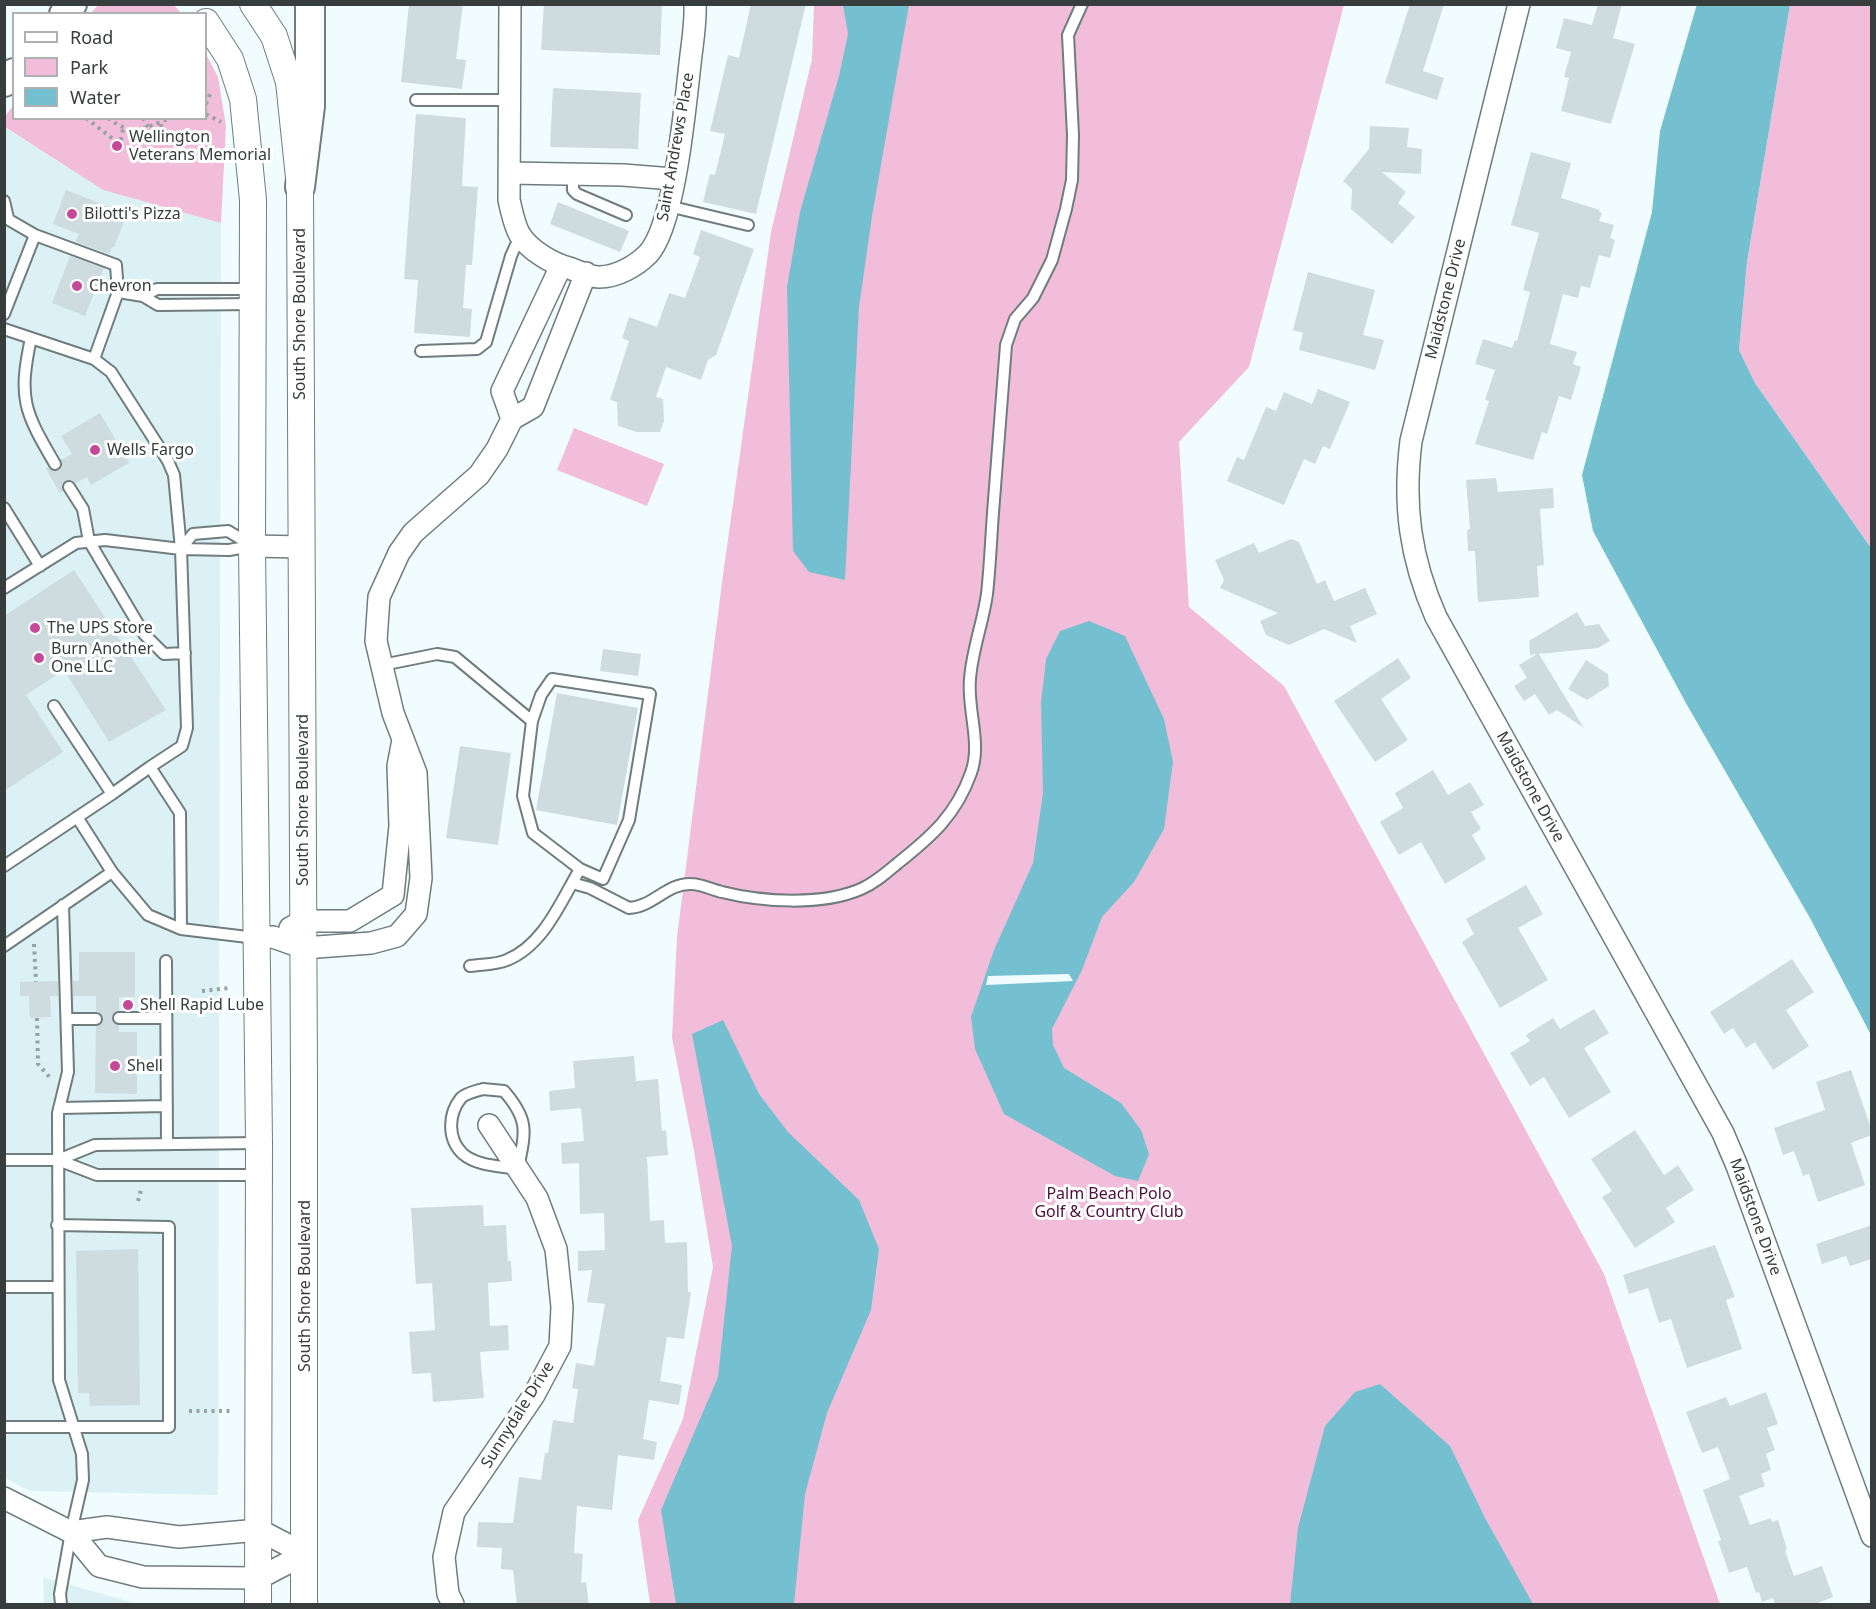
<!DOCTYPE html>
<style>
body{margin:0}
#map{position:relative;width:1876px;height:1609px;overflow:hidden;background:#f1fcfe;font-family:"Noto Sans",sans-serif}
canvas{display:block}
.frame{position:absolute;inset:0;border:6px solid #373c3d;pointer-events:none}
.legend{position:absolute;left:12px;top:12px;width:195px;height:108px;box-sizing:border-box;background:#fff;border:2px solid #afb1b1;margin:0;padding:8px 10px;list-style:none;font-size:18px;color:#373c3d}
.legend li{display:flex;align-items:center;gap:12px;height:30px}
.legend b{width:30px;border:2px solid #afb1b1}
</style>
<div id="map">
<canvas width="1876" height="1609"></canvas>
<div class="frame"></div>
<ul class="legend">
<li><b style="height:8px;background:#fff"></b>Road</li>
<li><b style="height:16px;background:#f2bdda"></b>Park</li>
<li><b style="height:16px;background:#74c0d0"></b>Water</li>
</ul>
</div>
<script>
const c = document.querySelector('canvas').getContext('2d');
c.lineJoin = 'round';
function fill(path, color) { c.fillStyle = color; c.fill(path, 'evenodd'); }
function trace(path, color, width, dash) { c.strokeStyle = color; c.lineWidth = width; c.lineCap = dash ? 'butt' : 'round'; c.setLineDash(dash || []); c.stroke(path); }
function write(font, color, halo, rows, align = 'center') {
  c.font = font + ' "Noto Sans",sans-serif'; c.lineWidth = 6; c.setLineDash([]); c.textBaseline = 'middle'; c.strokeStyle = halo; c.fillStyle = color; for (const [text, x, y, turn = 0] of rows) {
    c.save(); c.translate(x, y); c.rotate((+turn || 0) * Math.PI / 180); c.textAlign = isNaN(turn) ? turn : align; if (halo) c.strokeText(text, 0, 0); c.fillText(text, 0, 0); c.restore();
  }
}
const built = new Path2D(`
 M 4,127 L 103,190 L 221,223 L 218,1495 L 30,1491 L 5,1478 Z
 M 43,1577 L 137,1604 L 44,1604 Z`);
const green = new Path2D(`
 M 98,5 L 174,5 L 181,13 L 91,13 Z
 M 814,5 L 1344,5 L 1249,367 L 1179,442 L 1189,607 L 1284,686 L 1604,1274 L 1720,1604 L 650,1604 L 638,1520 L 683,1419 L 713,1267 L 694,1151 L 672,1038 L 677,937 L 723,575 L 771,232 L 812,59 Z
 M 1790,5 L 1871,5 L 1871,548 L 1755,383 L 1739,350 L 1747,262 Z
 M 206,54 L 218,77 L 226,126 L 221,223 L 103,190 L 5,127 L 5,116 L 13,106 L 14,118 L 206,118 Z
 M 574,428 L 664,464 L 647,506 L 557,470 Z`);
const water = new Path2D(`
 M 1697,4 L 1790,5 L 1747,262 L 1739,350 L 1755,383 L 1871,548 L 1871,1035 L 1810,918 L 1687,705 L 1593,531 L 1582,475 L 1652,212 L 1660,131 Z
 M 843,5 L 909,5 L 872,216 L 859,307 L 845,580 L 809,572 L 793,551 L 787,287 L 800,212 L 839,76 L 848,34 Z
 M 1089,621 L 1125,636 L 1164,719 L 1173,762 L 1164,829 L 1134,882 L 1102,917 L 1082,970 L 1052,1029 L 1053,1045 L 1064,1068 L 1121,1103 L 1141,1130 L 1149,1154 L 1138,1181 L 1115,1176 L 1004,1114 L 975,1049 L 971,1017 L 994,950 L 1033,863 L 1043,793 L 1041,703 L 1046,659 L 1060,631 Z
 M 723,1020 L 759,1094 L 788,1132 L 859,1200 L 879,1249 L 871,1310 L 827,1413 L 805,1494 L 794,1604 L 676,1604 L 661,1510 L 718,1377 L 732,1246 L 692,1034 Z
 M 1380,1384 L 1450,1446 L 1485,1518 L 1533,1604 L 1290,1604 L 1298,1528 L 1325,1426 L 1355,1392 Z`);
const pier = new Path2D(`
 M 1069,974 L 1073,981 L 986,985 L 988,976 Z`);
const building = new Path2D(`
 M 409,4 L 463,4 L 456,59 L 466,60 L 462,89 L 401,82 Z
 M 544,4 L 662,4 L 660,55 L 541,50 Z
 M 751,4 L 806,4 L 756,214 L 703,202 L 710,174 L 715,175 L 725,134 L 710,131 L 728,55 L 739,58 Z
 M 1410,4 L 1444,4 L 1423,71 L 1444,78 L 1437,100 L 1385,83 Z
 M 1598,4 L 1622,4 L 1613,38 L 1635,44 L 1611,124 L 1561,111 L 1569,78 L 1564,77 L 1571,52 L 1556,48 L 1564,18 L 1592,25 Z
 M 553,88 L 641,93 L 638,149 L 550,147 Z
 M 416,114 L 466,118 L 462,186 L 478,187 L 472,265 L 466,265 L 463,308 L 472,309 L 470,337 L 414,333 L 418,280 L 404,279 Z
 M 1370,126 L 1409,128 L 1407,147 L 1422,149 L 1421,174 L 1382,172 L 1406,192 L 1398,203 L 1415,217 L 1392,244 L 1351,209 L 1352,189 L 1343,181 L 1369,149 Z
 M 1531,152 L 1571,163 L 1561,198 L 1600,210 L 1599,212 L 1602,213 L 1599,221 L 1614,225 L 1610,238 L 1615,240 L 1610,258 L 1599,255 L 1590,288 L 1581,286 L 1578,298 L 1563,294 L 1550,344 L 1577,352 L 1573,364 L 1581,367 L 1571,400 L 1559,396 L 1547,434 L 1542,432 L 1533,460 L 1475,444 L 1489,401 L 1485,400 L 1495,370 L 1475,364 L 1483,339 L 1512,348 L 1515,340 L 1517,341 L 1530,292 L 1523,290 L 1539,233 L 1511,225 Z
 M 66,190 L 127,214 L 114,247 L 112,247 L 109,254 L 75,242 L 79,234 L 53,224 Z
 M 558,202 L 629,231 L 620,252 L 550,224 Z
 M 701,230 L 754,249 L 716,355 L 708,360 L 701,380 L 666,367 L 656,397 L 663,399 L 664,421 L 660,432 L 637,432 L 618,426 L 617,402 L 610,400 L 629,341 L 622,338 L 629,317 L 657,327 L 669,293 L 685,298 L 700,257 L 693,254 Z
 M 70,256 L 104,268 L 85,316 L 52,303 Z
 M 1308,272 L 1375,290 L 1363,335 L 1384,340 L 1375,370 L 1299,350 L 1303,333 L 1293,330 Z
 M 1318,389 L 1350,402 L 1330,449 L 1323,446 L 1315,464 L 1304,459 L 1284,505 L 1227,481 L 1237,457 L 1244,460 L 1266,407 L 1276,411 L 1284,392 L 1312,404 Z
 M 100,413 L 129,463 L 91,485 L 87,477 L 76,483 L 72,480 L 66,480 L 62,484 L 63,491 L 60,493 L 46,469 L 48,467 L 54,471 L 59,470 L 62,465 L 61,460 L 72,454 L 61,436 Z
 M 1496,478 L 1498,492 L 1553,488 L 1554,508 L 1540,509 L 1544,565 L 1537,566 L 1539,597 L 1478,602 L 1475,551 L 1468,551 L 1467,530 L 1470,529 L 1466,480 Z
 M 1291,539 L 1299,542 L 1317,584 L 1325,580 L 1334,601 L 1365,588 L 1377,614 L 1350,626 L 1357,643 L 1324,629 L 1289,645 L 1266,635 L 1260,621 L 1278,613 L 1220,588 L 1224,580 L 1215,560 L 1254,543 L 1259,553 Z
 M 74,570 L 166,710 L 109,742 L 64,670 L 26,695 L 63,752 L 4,791 L 4,616 Z
 M 1577,612 L 1585,626 L 1599,624 L 1610,641 L 1598,648 L 1539,654 L 1584,728 L 1557,710 L 1549,715 L 1535,694 L 1524,701 L 1514,686 L 1527,678 L 1519,665 L 1537,654 L 1530,655 L 1529,641 Z
 M 603,649 L 641,654 L 638,676 L 600,671 Z
 M 1398,658 L 1411,678 L 1381,699 L 1408,740 L 1375,762 L 1334,701 Z
 M 1586,660 L 1608,674 L 1609,686 L 1587,700 L 1568,689 Z
 M 557,693 L 638,708 L 617,825 L 536,810 Z
 M 460,746 L 511,753 L 498,845 L 446,838 Z
 M 1433,770 L 1448,795 L 1470,782 L 1484,805 L 1471,812 L 1481,829 L 1472,835 L 1486,859 L 1445,884 L 1421,842 L 1399,855 L 1380,822 L 1403,808 L 1395,793 Z
 M 1526,885 L 1543,914 L 1518,928 L 1548,980 L 1500,1008 L 1462,942 L 1474,934 L 1466,919 Z
 M 79,952 L 135,952 L 135,997 L 119,997 L 119,1011 L 113,1014 L 112,1019 L 115,1024 L 119,1025 L 119,1032 L 137,1032 L 137,1094 L 95,1093 L 96,1026 L 102,1023 L 103,1018 L 100,1013 L 96,1011 L 96,996 L 73,996 L 73,981 L 79,981 Z
 M 1792,959 L 1814,992 L 1786,1010 L 1809,1046 L 1773,1070 L 1755,1042 L 1746,1048 L 1733,1028 L 1724,1034 L 1710,1012 Z
 M 58,981 L 58,996 L 50,996 L 51,1017 L 30,1018 L 29,996 L 20,996 L 20,982 Z
 M 1594,1009 L 1609,1033 L 1584,1048 L 1611,1092 L 1569,1118 L 1544,1077 L 1530,1086 L 1510,1053 L 1530,1041 L 1526,1035 L 1553,1018 L 1560,1029 Z
 M 634,1056 L 636,1081 L 658,1079 L 662,1131 L 666,1130 L 668,1155 L 647,1157 L 650,1221 L 664,1220 L 665,1243 L 687,1242 L 688,1292 L 691,1292 L 684,1339 L 667,1337 L 660,1381 L 682,1385 L 679,1405 L 649,1400 L 643,1439 L 657,1442 L 654,1460 L 618,1455 L 612,1510 L 577,1506 L 574,1553 L 583,1554 L 581,1583 L 586,1582 L 589,1605 L 517,1605 L 513,1570 L 501,1569 L 502,1548 L 477,1547 L 478,1522 L 513,1523 L 519,1477 L 541,1480 L 545,1453 L 548,1453 L 553,1420 L 573,1423 L 578,1389 L 572,1388 L 576,1363 L 594,1366 L 605,1304 L 587,1302 L 592,1270 L 578,1271 L 578,1251 L 605,1250 L 604,1213 L 580,1214 L 579,1163 L 562,1164 L 561,1143 L 584,1141 L 581,1108 L 550,1111 L 549,1091 L 575,1088 L 573,1061 Z
 M 1851,1070 L 1872,1131 L 1872,1135 L 1851,1143 L 1865,1185 L 1818,1202 L 1809,1174 L 1803,1176 L 1794,1151 L 1783,1155 L 1774,1128 L 1825,1110 L 1816,1082 Z
 M 1635,1130 L 1664,1175 L 1678,1165 L 1694,1190 L 1666,1208 L 1675,1222 L 1635,1248 L 1602,1197 L 1612,1191 L 1591,1159 Z
 M 483,1205 L 484,1226 L 506,1225 L 508,1261 L 511,1261 L 512,1281 L 488,1283 L 490,1326 L 508,1325 L 509,1350 L 480,1352 L 484,1398 L 433,1402 L 431,1373 L 412,1374 L 409,1332 L 435,1330 L 432,1283 L 416,1284 L 411,1208 Z
 M 1872,1225 L 1872,1259 L 1850,1266 L 1846,1256 L 1822,1264 L 1816,1244 Z
 M 1715,1245 L 1735,1297 L 1726,1300 L 1742,1349 L 1687,1368 L 1671,1319 L 1659,1323 L 1648,1288 L 1629,1294 L 1623,1275 Z
 M 138,1249 L 140,1405 L 90,1406 L 89,1393 L 78,1393 L 76,1251 Z
 M 1766,1392 L 1778,1424 L 1767,1428 L 1775,1450 L 1766,1454 L 1771,1470 L 1761,1474 L 1765,1486 L 1739,1496 L 1750,1525 L 1771,1518 L 1772,1522 L 1778,1520 L 1787,1549 L 1785,1551 L 1794,1576 L 1822,1566 L 1833,1597 L 1813,1605 L 1775,1605 L 1773,1598 L 1762,1602 L 1759,1592 L 1756,1593 L 1747,1567 L 1729,1573 L 1718,1541 L 1721,1540 L 1703,1490 L 1730,1479 L 1718,1447 L 1702,1453 L 1686,1412 L 1726,1397 L 1730,1406 Z`);
const path = new Path2D(`
 M 206,104 L 211,92
 M 206,114 L 221,122
 M 86,118 L 113,139
 M 108,118 C 133,137 143,129 170,118
 M 143,118 L 148,127
 M 121,140 L 123,129
 M 131,142 L 165,137 L 160,122
 M 34,944 L 36,982
 M 202,991 L 229,988
 M 37,1018 L 38,1064 L 52,1080
 M 138,1201 L 141,1190
 M 189,1411 L 231,1411`);
const service = new Path2D(`
 M 416,100 L 510,100
 M 573,174 L 573,190 L 577,194 L 626,215
 M 4,201 L 8,218
 M 668,206 L 748,225
 M 4,217 L 35,235 L 116,265 L 118,292 L 143,296 L 158,305 L 254,304
 M 143,296 L 157,289 L 253,289
 M 4,314 L 35,235
 M 4,329 L 94,359 L 111,372 L 168,461 L 174,475 L 181,549 L 187,728 L 182,746 L 150,767
 M 31,338 C 18,399 24,411 55,464
 M 421,351 L 477,349 L 486,342 L 511,256 L 520,236
 M 94,359 L 118,292
 M 69,487 L 83,509 L 89,541 L 144,634 L 164,654 L 185,653
 M 4,508 L 40,566
 M 181,549 L 193,534 L 228,531 L 251,545
 M 4,588 L 76,543 L 105,540 L 181,549 L 229,550 L 251,546
 M 382,665 L 437,654 L 455,657 L 532,721 L 523,796 L 533,833 L 580,869 L 603,879 L 629,820 L 650,694 L 552,679 L 541,695 L 532,721
 M 54,706 L 112,794 L 150,767 L 180,813 L 181,929
 M 77,817 L 112,872
 M 4,866 L 112,794
 M 572,883 L 590,888 L 629,908 C 653,907 667,883 691,884 C 702,884 712,890 722,892 C 762,902 822,906 861,889 C 875,883 886,873 898,863 C 932,836 956,815 971,773 C 982,743 967,710 970,679 C 972,650 983,623 987,594 C 990,567 991,540 993,513 C 997,457 1002,401 1006,345 L 1015,319 L 1033,298 L 1052,260 L 1066,209 L 1072,180 L 1073,135 L 1068,35 L 1082,4
 M 4,946 L 112,872 L 148,915 L 181,929 L 256,938
 M 166,961 L 167,1144
 M 470,966 C 482,964 496,965 507,960 C 544,945 561,901 580,869
 M 119,1018 L 166,1018
 M 67,1019 L 96,1019
 M 483,1089 L 504,1091 C 530,1121 525,1132 518,1169 C 500,1166 477,1166 463,1154 C 447,1139 448,1114 461,1098 C 466,1093 476,1091 483,1089 Z
 M 59,1108 L 167,1106
 M 4,1160 L 58,1160 L 97,1175 L 257,1175
 M 58,1160 L 95,1145 L 258,1143
 M 4,1287 L 57,1287
 M 4,1427 L 169,1427 L 169,1227 L 57,1225
 M 61,1604 L 60,1594 L 71,1532 L 83,1480 L 82,1454 L 59,1380 L 58,1113 L 68,1072 L 63,905`);
const minor = new Path2D(`
 M 510,4 L 509,200 C 512,212 514,225 520,235 C 529,250 553,264 569,268 C 578,271 590,277 599,277 C 617,277 636,266 648,254 C 675,225 685,106 690,64 C 692,44 696,24 695,4
 M 1519,4 L 1411,441 C 1403,505 1410,558 1436,617 L 1723,1133 L 1737,1166 L 1872,1536
 M 509,173 L 623,175 L 673,179
 M 512,419 L 502,391 L 561,266
 M 252,546 L 302,547
 M 290,928 L 303,921 L 350,921 L 393,895 L 400,826 L 398,766 L 403,740
 M 256,938 L 273,937 L 304,948 L 371,943 L 397,936 L 416,914 L 421,878 L 416,773 L 393,713 L 376,641 L 379,597 L 399,553 L 413,533 L 479,475 L 497,449 L 512,419 L 533,407 L 586,273
 M 4,1498 L 71,1532 L 99,1566 L 143,1577 L 259,1578 L 305,1554
 M 71,1532 L 107,1527 L 179,1537 L 259,1530 L 305,1554
 M 453,1604 L 448,1594 L 444,1557 L 454,1512 L 534,1395 L 560,1346 L 562,1307 L 556,1249 L 537,1198 L 489,1125`);
const tertiary = new Path2D(`
 M 253,4 L 274,36 L 289,82 L 300,187 L 304,1083 L 304,1604
 M 206,22 L 230,59 L 243,99 L 253,200 L 252,546 L 259,1143 L 258,1604`);
const secondary = new Path2D(`
 M 64,14 L 72,4
 M 4,82 L 14,73
 M 300,187 L 310,106 L 310,4`);
const markers = [
 [117,146,6,"#c54998"],
 [72,214,6,"#c54998"],
 [77,286,6,"#c54998"],
 [95,450,6,"#c54998"],
 [35,628,6,"#c54998"],
 [39,658,6,"#c54998"],
 [128,1005,6,"#c54998"],
 [115,1066,6,"#c54998"]
];
const poiNames = [
 ["Wellington",129,137],
 ["Veterans Memorial",129,155],
 ["Bilotti's Pizza",84,214],
 ["Chevron",89,286],
 ["Wells Fargo",107,450],
 ["The UPS Store",47,628],
 ["Burn Another",51,649],
 ["One LLC",51,667],
 ["Shell Rapid Lube",140,1005],
 ["Shell",127,1066]
];
const streetNames = [
 ["Saint Andrews Place",676,147,-80],
 ["Maidstone Drive",1446,299,-76],
 ["South Shore Boulevard",300,314,-90],
 ["Maidstone Drive",1530,787,61],
 ["South Shore Boulevard",303,800,-90],
 ["Maidstone Drive",1755,1217,70],
 ["South Shore Boulevard",305,1286,-90],
 ["Sunnydale Drive",518,1415,-58]
];
const parkNames = [
 ["Palm Beach Polo",1109,1194],
 ["Golf & Country Club",1109,1212]
];
fill(built, '#dbf1f6');
fill(green, '#f2bdda');
fill(water, '#74c0d0');
fill(pier, '#f1fcfe');
fill(building, '#cfdcdf');
trace(service, '#707c7e', 14);
trace(minor, '#707c7e', 24);
trace(tertiary, '#707c7e', 28);
trace(secondary, '#707c7e', 32);
trace(path, '#99a2a3', 4, [3, 4.5]);
trace(service, '#fff', 10);
trace(minor, '#fff', 21);
trace(tertiary, '#fff', 26);
trace(secondary, '#fff', 28);
for (const [x, y, r, color] of markers) { const dot = new Path2D(); dot.arc(x, y, r, 0, 2 * Math.PI); c.fillStyle = color; c.fill(dot); trace(dot, '#fff', 2); }
write('16px', '#373c3d', '#fff', poiNames, 'left');
write('16px', '#373c3d', '#fff', streetNames);
write('16px', '#4f0d3a', '#fff', parkNames);
</script>
